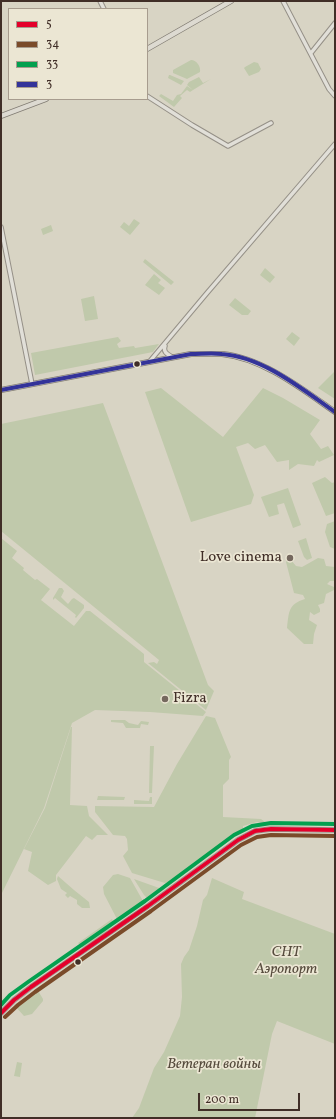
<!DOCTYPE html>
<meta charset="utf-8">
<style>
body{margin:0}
#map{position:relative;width:336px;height:1119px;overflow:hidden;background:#d8d4c4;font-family:Vollkorn,serif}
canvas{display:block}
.frame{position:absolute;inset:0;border:2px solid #402e27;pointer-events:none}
.legend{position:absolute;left:8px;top:8px;width:140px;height:92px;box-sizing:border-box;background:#ebe6d3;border:1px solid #a79c8e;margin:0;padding:5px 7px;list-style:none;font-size:12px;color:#402e27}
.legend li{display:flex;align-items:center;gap:8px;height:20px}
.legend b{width:20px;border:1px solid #a79c8e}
.scale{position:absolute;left:198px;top:1093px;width:102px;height:18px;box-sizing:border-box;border:2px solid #402e27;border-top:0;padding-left:5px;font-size:12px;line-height:14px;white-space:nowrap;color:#402e27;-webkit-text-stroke:3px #ebe6d3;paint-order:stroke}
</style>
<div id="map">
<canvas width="336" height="1119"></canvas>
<div class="frame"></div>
<ul class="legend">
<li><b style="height:5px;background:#e4002b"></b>5</li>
<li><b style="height:5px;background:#7a4b2a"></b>34</li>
<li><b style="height:5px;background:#03a04f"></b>33</li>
<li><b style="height:5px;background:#339"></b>3</li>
</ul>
<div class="scale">200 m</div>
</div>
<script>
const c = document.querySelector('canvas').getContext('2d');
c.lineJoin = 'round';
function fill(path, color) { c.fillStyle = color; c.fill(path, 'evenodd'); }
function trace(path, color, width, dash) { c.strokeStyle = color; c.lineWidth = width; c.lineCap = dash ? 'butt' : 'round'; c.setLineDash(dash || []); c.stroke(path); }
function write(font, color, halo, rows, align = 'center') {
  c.font = font + ' Vollkorn,serif'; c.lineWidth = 3.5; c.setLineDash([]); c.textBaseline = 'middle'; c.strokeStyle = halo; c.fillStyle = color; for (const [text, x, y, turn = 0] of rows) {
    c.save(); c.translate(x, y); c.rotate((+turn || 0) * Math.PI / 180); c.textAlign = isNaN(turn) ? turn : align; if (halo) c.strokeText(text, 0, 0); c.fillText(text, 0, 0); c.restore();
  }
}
const green = new Path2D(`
 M 191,60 C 197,60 201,67 200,72 L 187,79 L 173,73 L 173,70 Z
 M 254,62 L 258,63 L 261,69 L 259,72 L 249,76 L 244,68 L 245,67 Z
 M 169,75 L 170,75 L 184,81 L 181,85 L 168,78 Z
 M 199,77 L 203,83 L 211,79 L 193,90 L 187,85 L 189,82 Z
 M 187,86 L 193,90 L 190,92 L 187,90 L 180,96 L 182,98 L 174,107 L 159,96 L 161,94 L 173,101 L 177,95 L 181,94 Z
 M 134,219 L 140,223 L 130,235 L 120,227 L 124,222 L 129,226 Z
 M 51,225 L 53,231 L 43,235 L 41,229 Z
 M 145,259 L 174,282 L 171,285 L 143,262 Z
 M 265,268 L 275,277 L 270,283 L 260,275 Z
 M 154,274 L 161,280 L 158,283 L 165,288 L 159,295 L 145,285 Z
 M 94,296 L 98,319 L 85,321 L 81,299 Z
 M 235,298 L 251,311 L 248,315 L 242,315 L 229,305 Z
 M 292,332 L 300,338 L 294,346 L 286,339 Z
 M 118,337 L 121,341 L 117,344 L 119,348 L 134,346 L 135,348 L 159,344 L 153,352 L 35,375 L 31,353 Z
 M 335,371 L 335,399 L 318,388 Z
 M 161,388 L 223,437 L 263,388 L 283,398 L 320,420 L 310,434 L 321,449 L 328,446 L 334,455 L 319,462 L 317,460 L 314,466 L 298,464 L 289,470 L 289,460 L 277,462 L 265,445 L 255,449 L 248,443 L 236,447 L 254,495 L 251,504 L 191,522 L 145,392 Z
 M 103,403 L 208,685 L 214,691 L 206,710 L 148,663 L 154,662 L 157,664 L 159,660 L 1,531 L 1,424 Z
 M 325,477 L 332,483 L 335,482 L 335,513 L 326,516 L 312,483 Z
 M 288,488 L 301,525 L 293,528 L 284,503 L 277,505 L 279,514 L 269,517 L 261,497 Z
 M 335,521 L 335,549 L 330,547 L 325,532 L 327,524 Z
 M 1,538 L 17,551 L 12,558 L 24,568 L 23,570 L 35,580 L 37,579 L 50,589 L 41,600 L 74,626 L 86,611 L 90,611 L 144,654 L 144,662 L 206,712 L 203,716 L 150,712 L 95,710 L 72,723 L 44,808 L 1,895 Z
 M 306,538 L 312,558 L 307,560 L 304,557 L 298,541 Z
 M 318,558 L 324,559 L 326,566 L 335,567 L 334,581 L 330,581 L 327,584 L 334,587 L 334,590 L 326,594 L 324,603 L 318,605 L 320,609 L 320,612 L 314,615 L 310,612 L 309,620 L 317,625 L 314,634 L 313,644 L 304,644 L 287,628 C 289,612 288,604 305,599 L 303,595 L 294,593 L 286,562 L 287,559 L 291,560 L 296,566 L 302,567 Z
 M 59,588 L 62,588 L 64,591 L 61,597 L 68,604 L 72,599 L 74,598 L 84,605 L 84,608 L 76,618 L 75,617 L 76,615 L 55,598 L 53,600 L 53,598 Z
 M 206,716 L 215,718 L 231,757 L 229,760 L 229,779 L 223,785 L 223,817 L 261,819 L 265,822 L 262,823 L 257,822 L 243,826 L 243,829 L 230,840 L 174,880 L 165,883 L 132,873 L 123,856 L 128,850 L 127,839 L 125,836 L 113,835 L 95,812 L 95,806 L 154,807 L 177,764 Z
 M 111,720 L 125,720 L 129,723 L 138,725 L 141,721 L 149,722 L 148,725 L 141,724 L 140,728 L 126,728 L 123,723 L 111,722 Z
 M 71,727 L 72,727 L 70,805 L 87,806 L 89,816 L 108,835 L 97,835 L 92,840 L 86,836 L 56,875 L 56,881 L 48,885 L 28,871 L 32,852 L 24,849 L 45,808 Z
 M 150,746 L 154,746 L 152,793 L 149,793 Z
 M 98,796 L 125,797 L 124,800 L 97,800 Z
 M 150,797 L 152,797 L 152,804 L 134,804 L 134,800 L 149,801 Z
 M 118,874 L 130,878 L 143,901 L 140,905 L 118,921 L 104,894 L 103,887 L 113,875 Z
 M 58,876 L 74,890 L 89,902 L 90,908 L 82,908 L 77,904 L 77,900 L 70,896 L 68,898 L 65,895 L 67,893 L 61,889 L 57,879 Z
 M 212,878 L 244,892 L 242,899 L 335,934 L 335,1044 L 277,1021 L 272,1034 L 255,1118 L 132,1118 L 139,1108 L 154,1068 L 164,1052 L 180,1016 L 182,997 L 181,964 L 184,957 L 189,950 L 197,926 L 203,900 L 207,895 Z
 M 134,879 L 162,889 L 148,899 L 144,895 Z
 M 112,919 L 114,923 C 108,934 93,941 83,948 L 78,943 Z
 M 37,989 L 43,999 L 43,1001 L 32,1014 L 24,1016 L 14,1005 Z
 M 17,1062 L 22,1063 L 20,1077 L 14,1076 Z`);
const minor = new Path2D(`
 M 100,1 L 104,9
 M 283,1 L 329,89 L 335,96
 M 311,53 L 335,23
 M 147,96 L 192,125 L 228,146 L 271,123
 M 1,227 L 32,384
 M 165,346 C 163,352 167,354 172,357
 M 150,361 L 207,293 L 335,144
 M 1,1013 L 14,1000 L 31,987 L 148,906 L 238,840 L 255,831 L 271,829 L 335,830`);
const major = new Path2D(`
 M 147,49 L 231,1
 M 1,116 L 46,99
 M 1,390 L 191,354 C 201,354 212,354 222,354 C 263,358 302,389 335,412`);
const bus1 = new Path2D(`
 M 1,1013 L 14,1000 L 31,987 L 148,906 L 238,840 L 255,831 L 271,829 L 335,830`);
const bus2 = new Path2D(`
 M 5,1017 L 18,1005 L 35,992 L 151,911 L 241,845 L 257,837 L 271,835 L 335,836`);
const bus3 = new Path2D(`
 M 1,1005 L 10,995 L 28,982 L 145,901 L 234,835 L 252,826 L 271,823 L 335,824`);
const bus4 = new Path2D(`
 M 1,390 L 191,354 C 201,354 212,353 222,354 C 263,357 302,389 335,412`);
const markers = [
 [137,364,3.5,"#402e27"],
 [290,558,4,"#75685e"],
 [165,699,4,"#75685e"],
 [78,962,3.5,"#402e27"]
];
const poiNames = [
 ["Love cinema",282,558],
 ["Fizra",173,699,"left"]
];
const parkNames = [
 ["СНТ",286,953],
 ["Аэропорт",286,970],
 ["Ветеран войны",214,1065]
];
fill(green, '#c0c9ab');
trace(minor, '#959087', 5.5);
trace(major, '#807b72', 6);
trace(minor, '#e1dfd8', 3.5);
trace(major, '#dddad1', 4.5);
trace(bus1, '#e4002b', 4);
trace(bus2, '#7a4b2a', 4);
trace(bus3, '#03a04f', 4);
trace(bus4, '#339', 4);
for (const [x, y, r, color] of markers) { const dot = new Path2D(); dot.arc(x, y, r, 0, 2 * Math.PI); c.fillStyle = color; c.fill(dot); trace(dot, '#ebe6d3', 1.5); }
write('15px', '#402e27', '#ebe6d3', poiNames, 'right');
write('italic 15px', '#564b3d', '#ebe6d3', parkNames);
</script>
